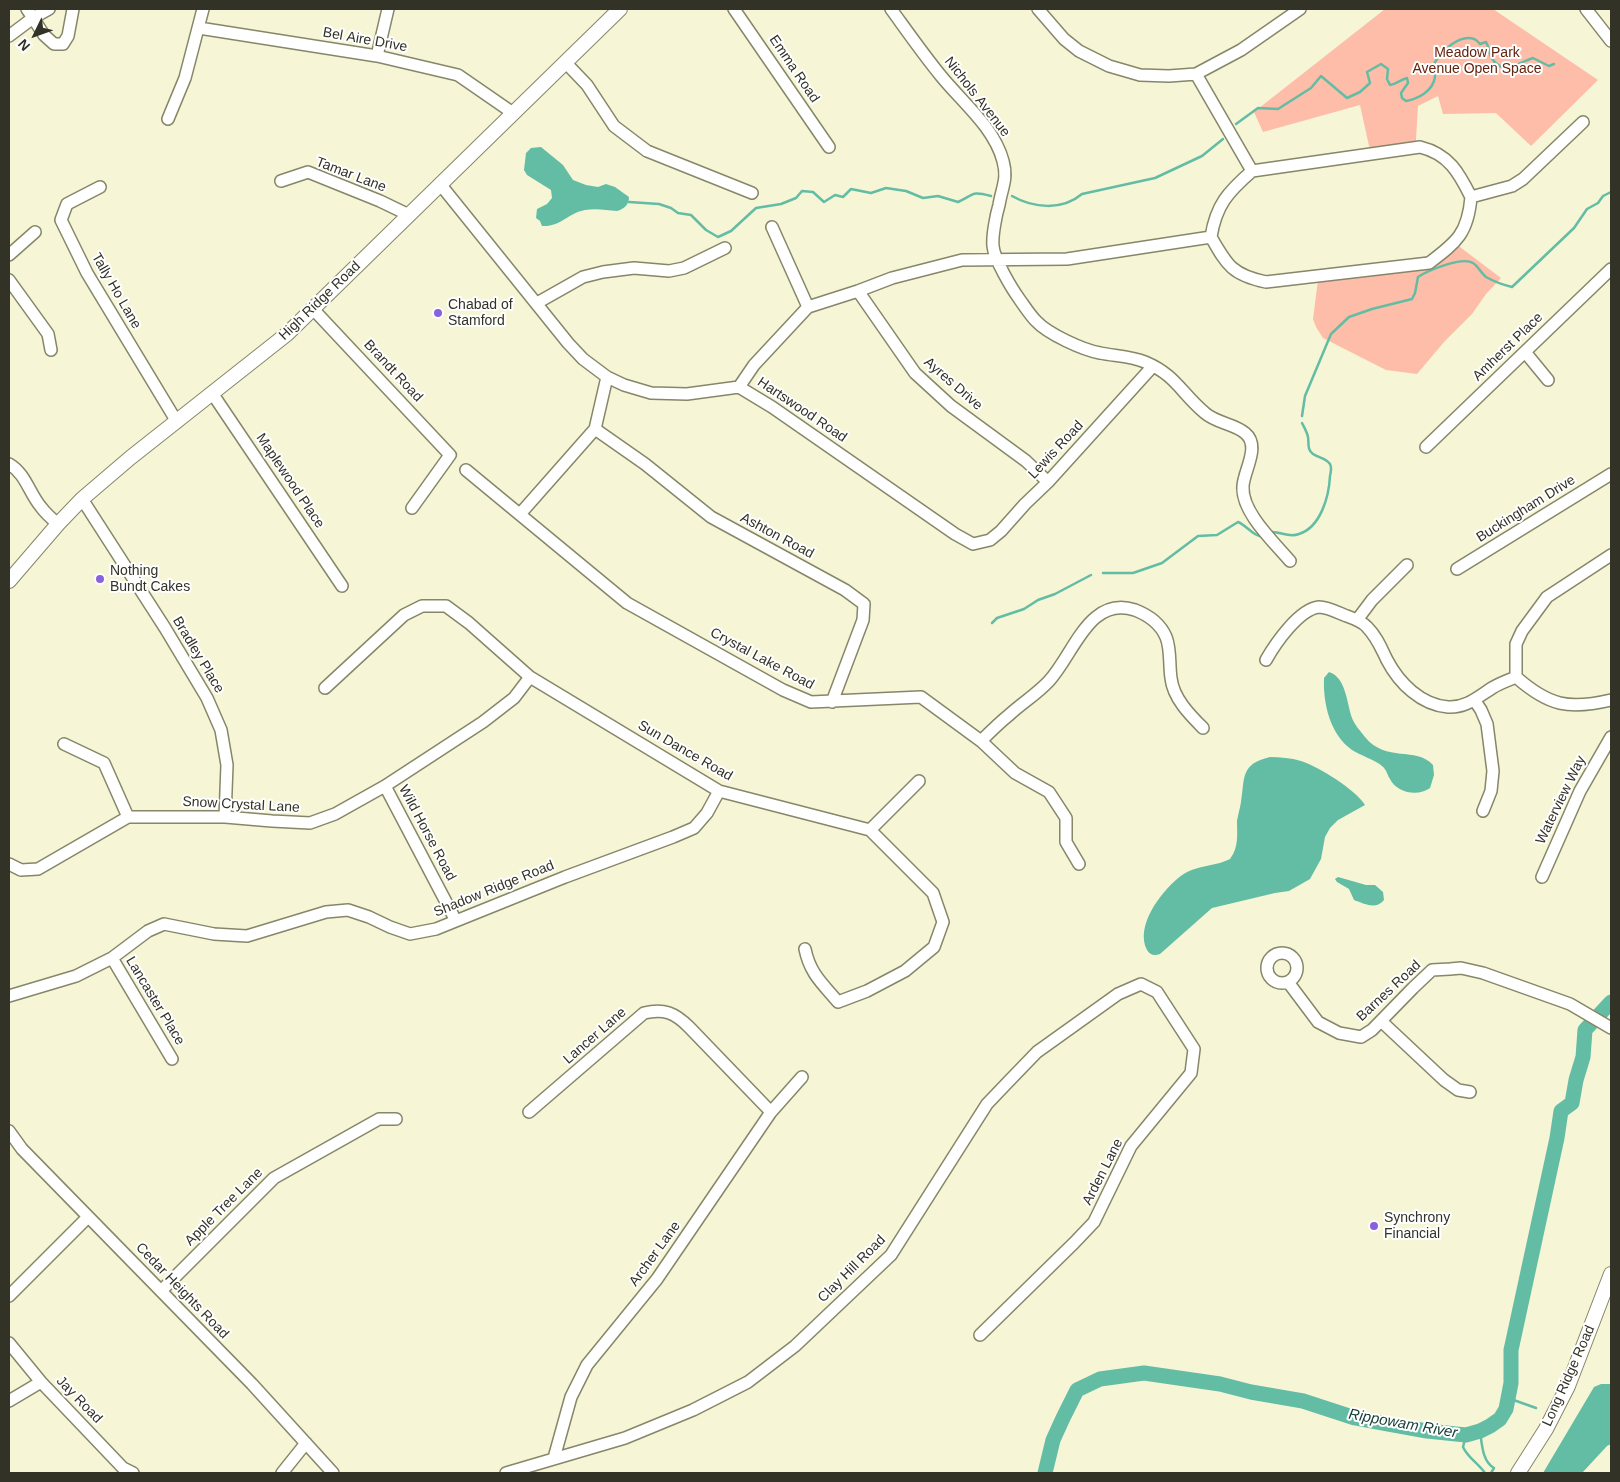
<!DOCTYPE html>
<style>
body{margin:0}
#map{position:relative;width:1620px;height:1482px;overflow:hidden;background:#f6f5d6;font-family:Helvetica,sans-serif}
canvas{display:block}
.frame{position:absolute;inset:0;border:10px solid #333226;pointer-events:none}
.north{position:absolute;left:10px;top:10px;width:50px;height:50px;-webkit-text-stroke:4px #fff;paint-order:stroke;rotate:228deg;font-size:14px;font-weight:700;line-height:20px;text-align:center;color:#333226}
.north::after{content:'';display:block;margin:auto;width:18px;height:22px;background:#333226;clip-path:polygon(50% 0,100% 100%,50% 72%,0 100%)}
</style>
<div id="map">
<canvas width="1620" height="1482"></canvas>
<div class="frame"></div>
<div class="north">N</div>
</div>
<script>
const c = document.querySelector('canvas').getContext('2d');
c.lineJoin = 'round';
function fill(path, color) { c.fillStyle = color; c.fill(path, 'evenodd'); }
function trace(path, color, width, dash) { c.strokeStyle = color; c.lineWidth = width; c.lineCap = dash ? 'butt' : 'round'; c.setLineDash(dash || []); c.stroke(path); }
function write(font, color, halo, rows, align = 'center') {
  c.font = font + ' Helvetica,sans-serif'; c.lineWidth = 4; c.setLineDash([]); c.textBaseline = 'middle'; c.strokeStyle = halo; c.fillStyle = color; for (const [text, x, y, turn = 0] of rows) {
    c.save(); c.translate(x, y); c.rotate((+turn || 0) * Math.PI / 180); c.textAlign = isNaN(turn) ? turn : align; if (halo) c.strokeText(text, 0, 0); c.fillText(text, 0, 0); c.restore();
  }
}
const green = new Path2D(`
 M 1385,9 L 1493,9 L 1598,80 L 1531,146 L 1496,113 L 1443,114 L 1438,96 L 1418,106 L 1415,155 L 1405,151 L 1371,155 L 1360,105 L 1263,132 L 1254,112 Z
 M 1448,238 L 1501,278 L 1486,294 L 1472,314 L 1444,342 L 1417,374 L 1386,370 L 1323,338 L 1316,327 L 1313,319 L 1319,272 L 1429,256 L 1445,244 Z`);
const water = new Path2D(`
 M 541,147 L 563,165 L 573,180 L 586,185 L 598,187 L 606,184 L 615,187 L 629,197 C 629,205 624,209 617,211 C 607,210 595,208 585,210 C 568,213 561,227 542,226 L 540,221 L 536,218 L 537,209 L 547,204 L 552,198 L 551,190 L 527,175 L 524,170 L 526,153 L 531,148 Z
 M 1329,672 C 1346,677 1347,704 1352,718 C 1354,724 1361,732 1365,737 C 1386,763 1416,746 1433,765 L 1434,775 L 1430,788 C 1418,797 1397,793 1390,779 C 1387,775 1387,770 1382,766 C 1374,759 1361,756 1352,750 C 1330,734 1323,704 1324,678 Z
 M 1270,757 C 1280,757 1291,758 1301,761 C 1318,766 1356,790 1365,805 L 1338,820 L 1330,828 L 1325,837 L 1321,859 L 1310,879 L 1289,891 L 1275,893 L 1212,908 L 1160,954 C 1154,956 1150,955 1147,950 C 1135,926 1160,894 1177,879 C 1194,864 1212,868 1230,859 C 1239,847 1237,835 1237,821 C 1238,815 1240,808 1241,802 C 1245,778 1240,764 1270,757 Z
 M 1338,877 L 1366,885 L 1375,885 L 1383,892 L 1384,900 C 1376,910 1365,904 1354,900 L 1349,889 L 1337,882 L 1335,879 Z
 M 1601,1384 L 1611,1384 L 1611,1444 L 1607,1446 L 1582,1473 L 1543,1473 L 1594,1387 Z`);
const stream = new Path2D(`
 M 1236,124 L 1258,108 L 1278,109 L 1311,88 L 1321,76 L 1347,98 L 1360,92 L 1370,83 L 1367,72 L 1381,64 L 1388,69 L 1387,79 L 1390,85 C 1397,84 1400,80 1407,78 L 1408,83 L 1401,93 L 1402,98 L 1406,101 C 1418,99 1433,91 1435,77 C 1436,71 1432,68 1435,62 C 1442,51 1459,34 1474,39 C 1477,40 1478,42 1480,44 L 1486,42 C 1489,47 1489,52 1491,57 C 1503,77 1517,63 1533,58 L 1549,66 L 1554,64
 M 1012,196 C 1033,208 1062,211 1082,194 L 1155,178 L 1202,156 L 1223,139
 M 629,202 L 659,204 L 671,208 L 678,213 L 691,215 L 706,230 L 718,237 L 731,231 L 756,208 L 781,204 L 796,198 L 802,191 L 813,192 L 824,202 L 835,195 L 843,197 L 851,189 L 871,193 L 886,188 L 906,191 L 923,198 L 938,196 L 958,202 C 975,194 971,191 991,196
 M 1302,416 L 1305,396 L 1331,334 L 1349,317 L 1372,309 L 1412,299 L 1415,293 L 1418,277 C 1427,271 1462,256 1473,263 C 1478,266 1481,273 1486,277 C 1493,281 1504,285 1512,287 L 1574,228 L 1587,209 L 1598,203 L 1603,196 L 1611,192
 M 1272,532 C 1282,532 1289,538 1299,534 C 1321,527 1329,496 1330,476 C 1331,472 1332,468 1330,464 C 1326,458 1319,458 1313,454 C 1307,450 1309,443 1308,437 C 1307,432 1304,427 1302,423
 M 1103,573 L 1133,573 L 1162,563 L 1198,536 L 1217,535 L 1238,522 C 1248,526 1253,537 1265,537
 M 992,623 L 997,618 L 1024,609 L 1038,600 L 1055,594 L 1091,575
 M 1508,1398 L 1536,1408
 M 1480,1431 C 1482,1444 1482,1461 1494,1468 L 1491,1473
 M 1466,1435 L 1463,1447 C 1468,1458 1478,1463 1485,1473`);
const river = new Path2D(`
 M 1045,1473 L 1053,1440 L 1063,1418 L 1077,1390 L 1100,1379 L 1144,1373 L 1220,1384 L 1251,1392 L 1303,1401 L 1355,1418 L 1387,1424 L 1427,1431 L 1466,1435 L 1480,1431 L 1490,1426 L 1500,1419 L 1506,1409 L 1511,1383 L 1511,1350 L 1557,1138 L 1561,1111 L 1572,1103 L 1576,1080 L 1583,1057 L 1585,1030 L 1611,1002`);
const minor = new Path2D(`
 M 49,9 L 33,18 L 44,35 L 54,44 L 63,44 L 68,36 L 73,9
 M 734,9 L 829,147
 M 891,9 C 907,31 923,54 941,76 C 962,102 994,127 1003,161 C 1008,179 1002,187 999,205 C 996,215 992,236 993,246 C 994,259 1012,289 1020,300 C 1025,307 1030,315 1036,321 C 1048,334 1083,350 1100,353 C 1115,356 1131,356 1145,362 C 1176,375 1181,393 1205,413 C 1216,423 1235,424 1245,433 C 1261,446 1244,470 1243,486 C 1241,512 1274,542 1290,561
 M 1038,9 L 1064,39 L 1079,51 L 1109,66 L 1140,75 L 1169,76 L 1196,74 L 1241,50 L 1300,9
 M 1586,9 L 1611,41
 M 199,28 L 377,56 L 458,75 L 513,113
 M 9,36 L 33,18 L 27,9
 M 377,56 L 388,9
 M 565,62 L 587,85 L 614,126 L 647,151 L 752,193
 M 1196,74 L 1252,171
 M 168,119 L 185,78 L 203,9
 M 281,181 L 308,172 L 380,201 L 409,215
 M 440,184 L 568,343 L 583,359 L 607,377 L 624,385 L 651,393 L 687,394 L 739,387 L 772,407 L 955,534 L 973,544 L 990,540 L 1001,531 L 1025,504 L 1048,482 L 1153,366
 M 100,187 L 67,204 L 61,220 L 87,273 L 177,422
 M 1471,197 L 1512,186 L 1523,179 L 1583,122
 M 772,227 L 808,307
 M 1211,237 C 1216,205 1228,192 1252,171 L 1420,147 C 1449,154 1459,173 1471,197
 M 1211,237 C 1227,265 1232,275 1266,282 L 1429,263 C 1457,242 1468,233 1471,197
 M 9,255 L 35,232
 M 9,280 L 48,334 L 51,350
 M 858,291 L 915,373 L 951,406 L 1026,461 L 1048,482
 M 537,303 L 583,277 L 603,272 L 634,268 L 669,271 L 684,268 L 725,248
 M 313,309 L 450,455 L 412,508
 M 1525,352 L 1548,380
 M 739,387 L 754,365 L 808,307 L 858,291 L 892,278 L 962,260 L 1067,259 L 1211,237
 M 212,393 L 342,586
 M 595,429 L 645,464 L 711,517 L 845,590 L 864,604 L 863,620 L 832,702
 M 1426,447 L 1611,269
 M 9,464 C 26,474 29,493 41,507 C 46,514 52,519 58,524
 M 466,470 L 627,603 L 783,690 L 811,702 L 921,697 L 981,741 L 1015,773 L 1049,792 L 1066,818 L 1066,842 L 1079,864
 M 82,499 L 165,628 L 207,698 L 221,730 L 227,765 L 225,817
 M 520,514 L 595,429 L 607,377
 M 1457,569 L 1611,474
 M 1357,620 L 1372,600 L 1407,565
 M 1266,660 C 1275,644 1299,609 1319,607 C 1327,607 1337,612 1344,615 C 1352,618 1362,621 1367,627 C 1377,637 1381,648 1387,660 C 1399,683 1421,705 1448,707 C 1466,708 1478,697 1492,688 C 1500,683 1509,680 1516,677 C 1549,706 1569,710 1611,700
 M 1516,677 L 1516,644 L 1522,631 L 1547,597 L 1611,555
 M 325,688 L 404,615 L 422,606 L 446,606 L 469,623 L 530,677 L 719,791 L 870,830 L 933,893 L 943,922 L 934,947 L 905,971 L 867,991 L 838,1002 C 823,984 810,974 805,949
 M 1475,701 L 1481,710 L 1487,724 L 1493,771 L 1491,791 L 1483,811
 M 981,741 C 990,732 999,723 1009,715 C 1022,703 1037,694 1049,681 C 1074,654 1089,595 1135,610 C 1148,615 1160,623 1166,637 C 1171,649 1169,665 1171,678 C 1173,698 1190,715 1203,728
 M 64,744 L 104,763 L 128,817
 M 385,786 L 456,921
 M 870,830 L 919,781
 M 9,864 L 21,870 L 38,869 L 128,817 L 225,817 L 272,821 L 310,823 L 335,814 L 385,786 L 483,722 L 514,698 L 530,677
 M 1542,877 L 1580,791 L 1611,737
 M1267 968a15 15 0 1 1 30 0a15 15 0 1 1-30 0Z
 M 112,958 L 172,1059
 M 1288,982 L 1318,1022 L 1339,1033 L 1361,1037 L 1372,1030 L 1413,988 L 1432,970 L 1450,969 L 1461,968 L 1483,973 L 1570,1004 L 1611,1028
 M 9,996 L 76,976 L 112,958 L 148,931 L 164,924 L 214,934 L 247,936 L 326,912 L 348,910 L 369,917 L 390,927 L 410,934 L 436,929 L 565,877 L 673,837 L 694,828 L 707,813 L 719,791
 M 1381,1021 L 1444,1080 L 1458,1090 L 1470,1092
 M 529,1112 L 644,1013 C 664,1008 675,1013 689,1027 L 771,1112
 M 9,1131 L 22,1149 L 252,1384 L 333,1473
 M 161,1291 L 274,1178 L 379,1119 L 396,1119
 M 9,1296 L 88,1217
 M 9,1343 L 41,1382 L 123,1468 L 133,1473
 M 9,1401 L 41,1382
 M 554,1458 L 571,1397 L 587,1365 L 657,1279 L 771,1112 L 802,1077
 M 282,1473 L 306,1443
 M 506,1473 L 625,1438 L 693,1410 L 748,1382 L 795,1346 L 891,1255 L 987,1104 L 1008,1082 L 1037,1052 L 1118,994 L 1141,984 L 1157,992 L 1194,1049 L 1191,1073 L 1131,1146 L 1094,1222 L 1074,1243 L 980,1335`);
const major = new Path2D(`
 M 9,581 L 58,524 L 82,499 L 130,458 L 287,334 L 620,9
 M 1518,1473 L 1546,1429 L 1568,1386 L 1611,1274`);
const markers = [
 [438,313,5,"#8a61dc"],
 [100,579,5,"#8a61dc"],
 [1374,1226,5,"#8a61dc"]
];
const streetNames = [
 ["Bel Aire Drive",365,40,10],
 ["Emma Road",794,69,56],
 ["Nichols Avenue",977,97,52],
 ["Tamar Lane",351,175,21],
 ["Tally Ho Lane",116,291,60],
 ["High Ridge Road",320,301,-44],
 ["Amherst Place",1508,347,-44],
 ["Brandt Road",393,371,47],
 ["Ayres Drive",953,384,41],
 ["Hartswood Road",802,410,34],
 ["Lewis Road",1056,450,-47],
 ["Maplewood Place",290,481,56],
 ["Buckingham Drive",1526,509,-32],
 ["Ashton Road",777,536,28],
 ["Bradley Place",198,655,59],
 ["Crystal Lake Road",762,659,28],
 ["Sun Dance Road",685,751,30],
 ["Waterview Way",1561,800,-64],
 ["Snow Crystal Lane",241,805,3],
 ["Wild Horse Road",427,833,62],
 ["Shadow Ridge Road",494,889,-22],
 ["Barnes Road",1389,991,-43],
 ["Lancaster Place",155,1001,59],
 ["Lancer Lane",595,1036,-41],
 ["Arden Lane",1103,1172,-63],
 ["Apple Tree Lane",224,1207,-45],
 ["Archer Lane",655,1254,-54],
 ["Clay Hill Road",852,1269,-45],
 ["Cedar Heights Road",182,1291,46],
 ["Long Ridge Road",1569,1376,-66],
 ["Jay Road",79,1400,46]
];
const parkNames = [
 ["Meadow Park",1477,53],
 ["Avenue Open Space",1477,69]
];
const poiNames = [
 ["Chabad of",448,305],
 ["Stamford",448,321],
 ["Nothing",110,571],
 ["Bundt Cakes",110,587],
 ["Synchrony",1384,1218],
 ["Financial",1384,1234]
];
const waterNames = [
 ["Rippowam River",1403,1424,10]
];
fill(green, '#febda9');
fill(water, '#63bca4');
trace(stream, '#63bca4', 2.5);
trace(river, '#63bca4', 15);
trace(minor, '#868669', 14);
trace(major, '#868669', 16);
trace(minor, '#fff', 11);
trace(major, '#fff', 14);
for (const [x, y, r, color] of markers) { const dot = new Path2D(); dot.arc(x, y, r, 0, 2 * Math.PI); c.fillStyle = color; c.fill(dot); trace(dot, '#fff', 2); }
write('14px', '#333226', '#fff', streetNames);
write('14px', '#63230d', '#fff', parkNames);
write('14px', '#333226', '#fff', poiNames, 'left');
write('italic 15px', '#133c32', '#fff', waterNames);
</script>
